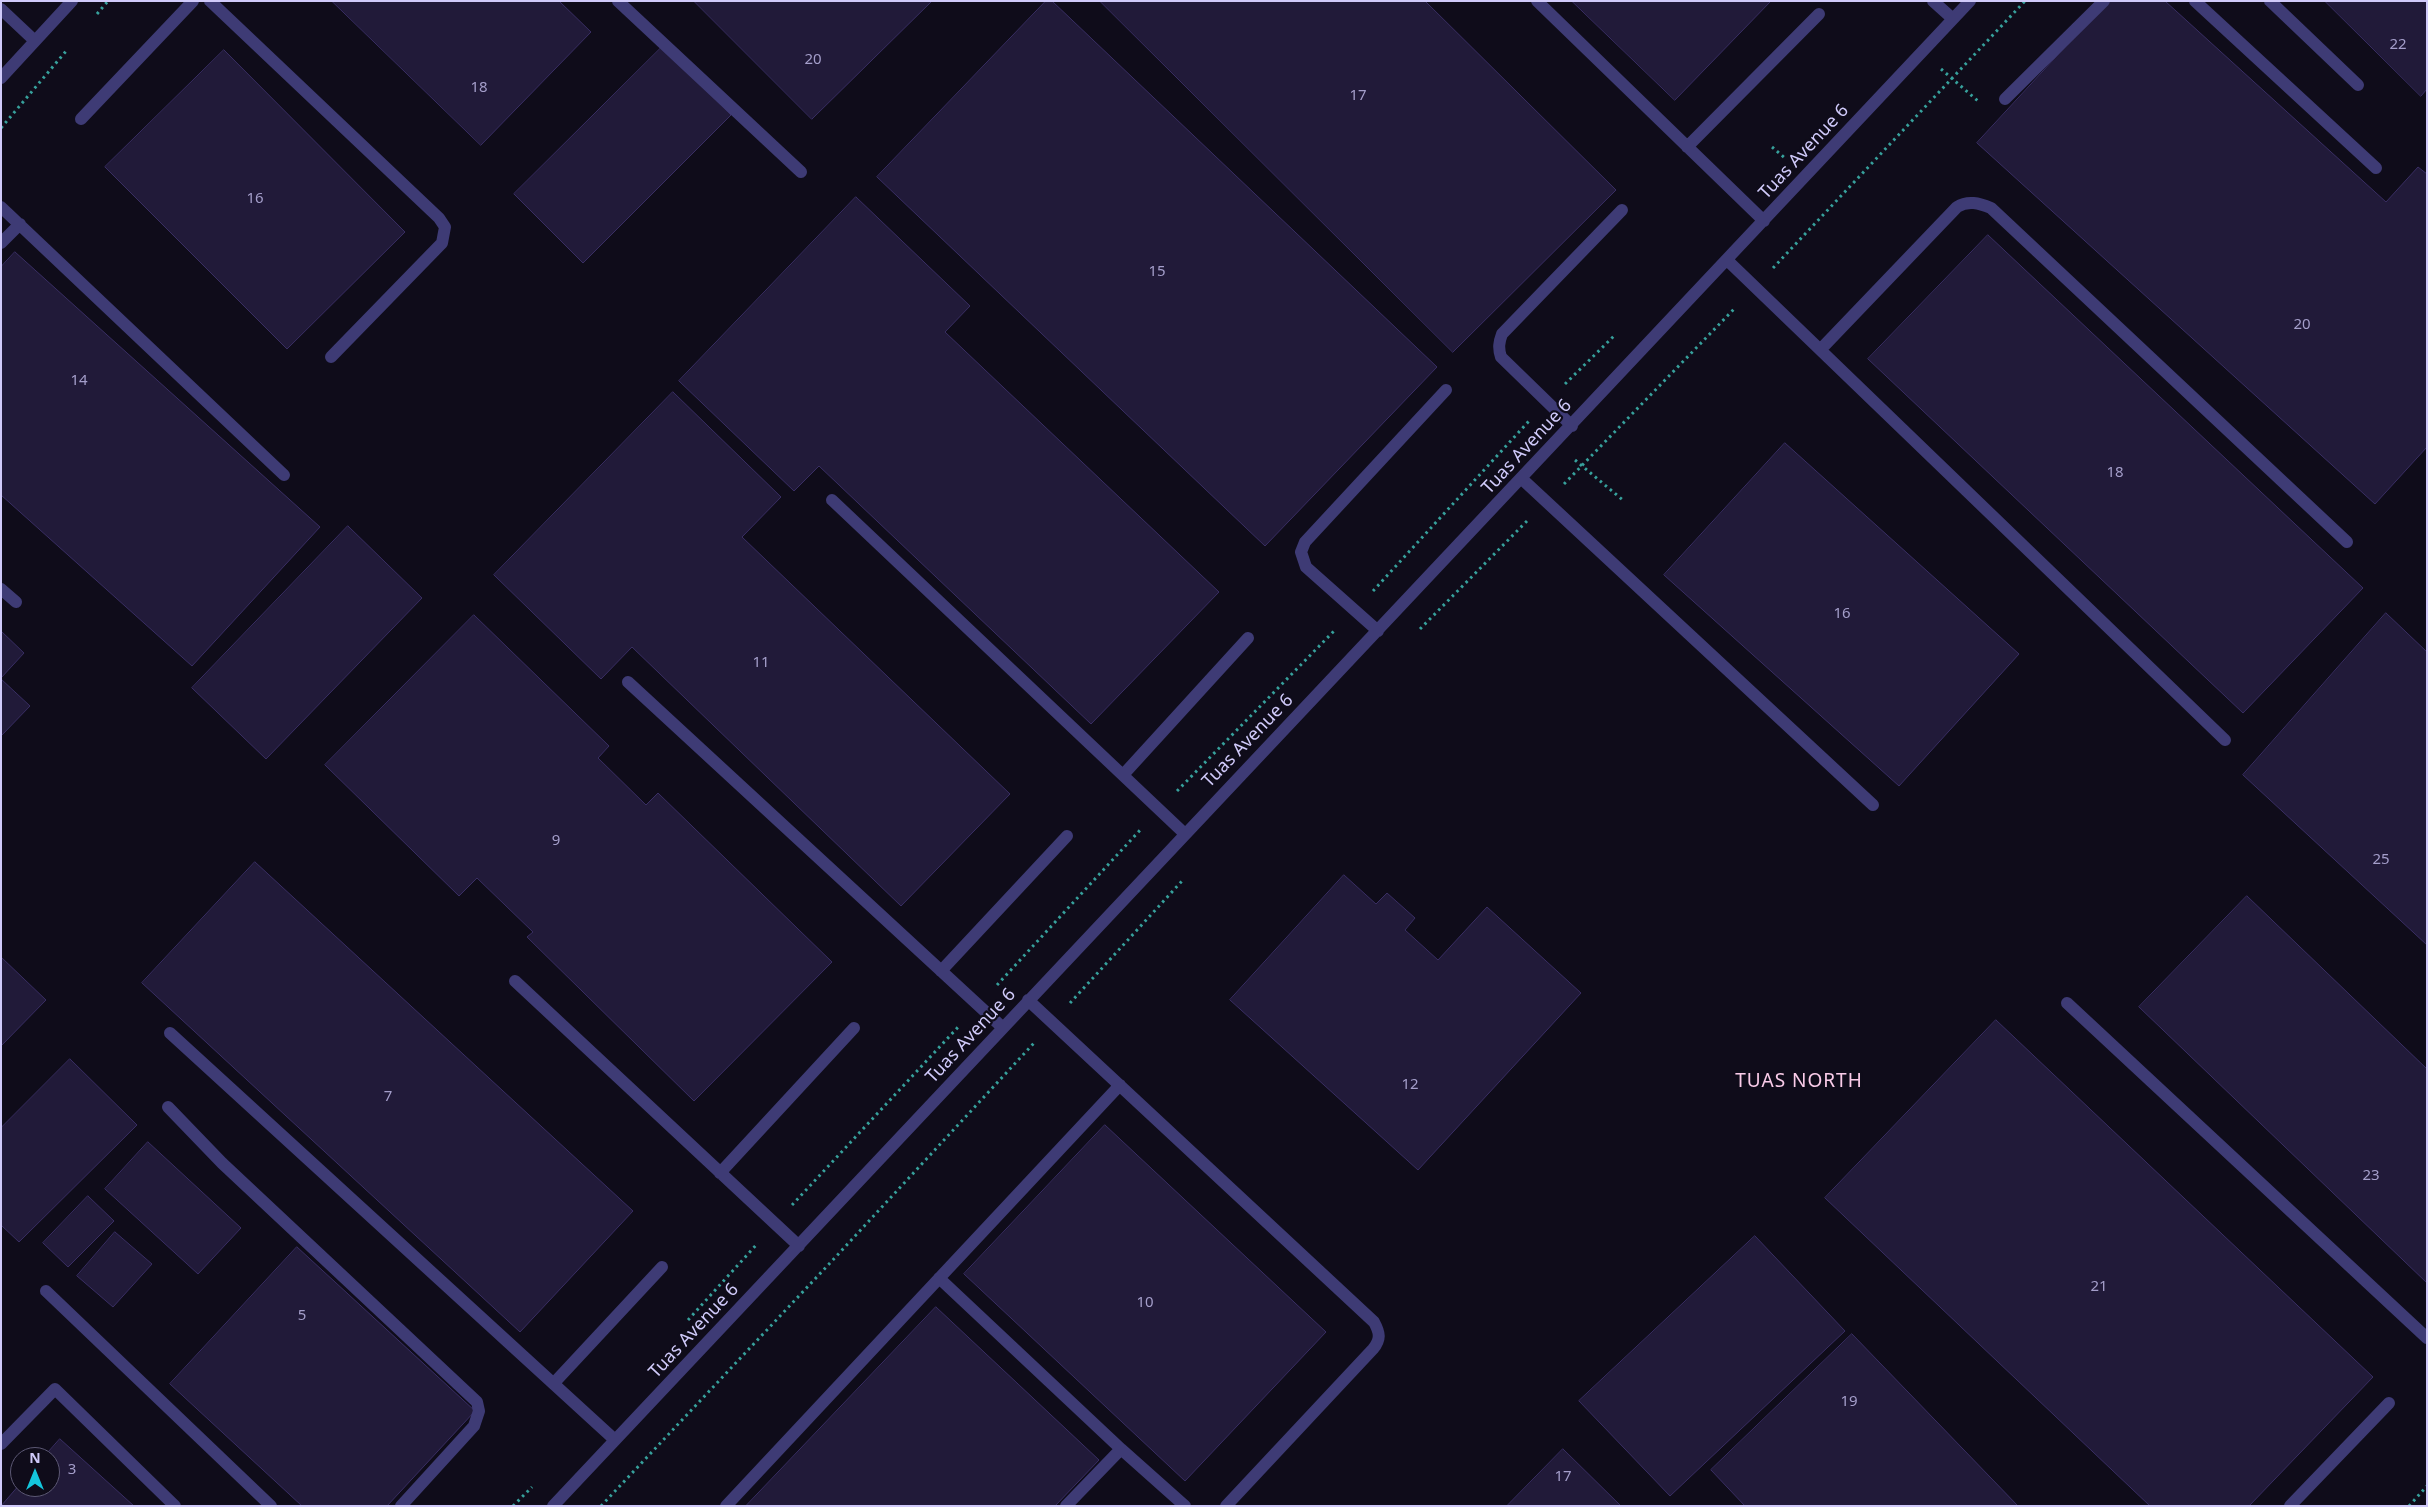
<!DOCTYPE html>
<style>
body{margin:0}
#map{position:relative;width:2428px;height:1507px;overflow:hidden;background:#0f0c1a;font-family:"Noto Sans",sans-serif}
canvas{display:block}
.frame{position:absolute;inset:0;border:2px solid #d0cafa;pointer-events:none}
.north{position:absolute;left:10px;top:1447px;width:50px;height:50px;box-sizing:border-box;background:#0f0c1a;border:1px solid #5c5874;border-radius:50%;rotate:0deg;font-size:14px;font-weight:700;line-height:20px;text-align:center;color:#d0cafa}
.north::after{content:'';display:block;margin:auto;width:18px;height:22px;background:#14c6dc;clip-path:polygon(50% 0,100% 100%,50% 72%,0 100%)}
</style>
<div id="map">
<canvas width="2428" height="1507"></canvas>
<div class="frame"></div>
<div class="north">N</div>
</div>
<script>
const c = document.querySelector('canvas').getContext('2d');
c.lineJoin = 'round';
function fill(path, color) { c.fillStyle = color; c.fill(path, 'evenodd'); }
function trace(path, color, width, dash) { c.strokeStyle = color; c.lineWidth = width; c.lineCap = dash ? 'butt' : 'round'; c.setLineDash(dash || []); c.stroke(path); }
function write(font, color, halo, rows, align = 'center') {
  c.font = font + ' "Noto Sans",sans-serif'; c.lineWidth = 4.5; c.setLineDash([]); c.textBaseline = 'middle'; c.strokeStyle = halo; c.fillStyle = color; for (const [text, x, y, turn = 0] of rows) {
    c.save(); c.translate(x, y); c.rotate((+turn || 0) * Math.PI / 180); c.textAlign = isNaN(turn) ? turn : align; if (halo) c.strokeText(text, 0, 0); c.fillText(text, 0, 0); c.restore();
  }
}
const building = new Path2D(`
 M 332,1 L 559,1 L 591,32 L 481,145 Z
 M 694,1 L 932,1 L 812,119 Z
 M 1046,1 L 1052,1 L 1437,367 L 1265,546 L 877,177 Z
 M 1100,1 L 1425,1 L 1616,190 L 1453,352 Z
 M 1572,1 L 1771,1 L 1675,100 Z
 M 2108,1 L 2165,1 L 2386,202 L 2418,167 L 2427,174 L 2427,447 L 2375,504 L 1977,143 Z
 M 2325,1 L 2427,1 L 2427,89 L 2421,96 Z
 M 662,47 L 731,115 L 583,263 L 514,194 Z
 M 224,50 L 405,232 L 287,349 L 105,167 Z
 M 856,197 L 970,306 L 945,332 L 1219,592 L 1091,724 L 819,466 L 794,491 L 679,381 Z
 M 1988,235 L 2363,588 L 2243,713 L 1868,359 Z
 M 15,252 L 320,527 L 192,666 L 1,495 L 1,267 Z
 M 673,392 L 781,497 L 742,537 L 1010,794 L 901,906 L 632,647 L 601,679 L 494,575 Z
 M 1785,443 L 2019,654 L 1899,786 L 1664,575 Z
 M 348,526 L 422,598 L 266,759 L 192,688 Z
 M 2386,613 L 2427,652 L 2427,945 L 2243,775 Z
 M 474,615 L 609,746 L 598,758 L 646,805 L 658,793 L 832,962 L 694,1101 L 527,937 L 533,932 L 477,878 L 459,896 L 325,765 Z
 M 1,631 L 24,653 L 1,678 Z
 M 1,679 L 30,706 L 1,736 Z
 M 255,862 L 633,1211 L 520,1332 L 142,983 Z
 M 1344,875 L 1376,904 L 1387,893 L 1415,918 L 1405,930 L 1438,960 L 1487,907 L 1581,993 L 1418,1170 L 1230,1000 Z
 M 2247,896 L 2427,1069 L 2427,1283 L 2139,1007 Z
 M 1,957 L 46,1000 L 1,1046 Z
 M 1996,1020 L 2373,1377 L 2249,1506 L 2150,1506 L 1825,1198 Z
 M 70,1059 L 137,1125 L 19,1242 L 1,1225 L 1,1128 Z
 M 1105,1125 L 1326,1332 L 1185,1481 L 964,1274 Z
 M 148,1142 L 241,1228 L 198,1274 L 105,1189 Z
 M 88,1196 L 114,1221 L 68,1267 L 43,1243 Z
 M 115,1232 L 152,1264 L 113,1307 L 77,1276 Z
 M 1755,1236 L 1845,1331 L 1670,1496 L 1579,1401 Z
 M 297,1247 L 475,1411 L 387,1506 L 302,1506 L 170,1384 Z
 M 936,1307 L 1099,1460 L 1055,1506 L 746,1506 Z
 M 1852,1334 L 2018,1506 L 1745,1506 L 1711,1470 Z
 M 60,1439 L 134,1506 L 1,1506 L 20,1484 L 20,1487 L 50,1487 L 50,1457 L 44,1457 Z
 M 1563,1449 L 1621,1506 L 1507,1506 Z`);
const path = new Path2D(`
 M 97,14 L 108,1
 M 1941,69 L 1978,101
 M 1,128 L 67,50
 M 1772,147 L 1786,159
 M 1773,268 L 2025,1
 M 1565,384 L 1616,334
 M 1575,460 L 1624,501
 M 1564,484 L 1736,307
 M 1373,591 L 1529,421
 M 1420,629 L 1528,520
 M 1177,791 L 1335,630
 M 997,985 L 1142,828
 M 1070,1003 L 1182,881
 M 792,1205 L 960,1025
 M 688,1320 L 758,1243
 M 513,1506 L 532,1487
 M 601,1506 L 830,1263 L 1034,1043
 M 2409,1506 L 2427,1486`);
const minor = new Path2D(`
 M 210,1 L 439,218 L 445,227 L 442,243 L 331,357
 M 618,1 L 801,172
 M 1537,1 L 1764,221
 M 1933,1 L 1953,19
 M 2195,1 L 2376,168
 M 2270,1 L 2358,85
 M 1,9 L 35,41
 M 1,78 L 72,1
 M 2005,99 L 2104,1
 M 81,119 L 193,1
 M 1687,147 L 1819,14
 M 1,207 L 284,475
 M 1,243 L 20,224
 M 1727,260 L 2225,740
 M 1821,349 L 1957,207 C 1968,200 1979,203 1991,208 L 2347,542
 M 1572,426 L 1501,357 C 1498,348 1499,342 1502,334 L 1622,210
 M 1522,479 L 1873,805
 M 832,500 L 1185,834
 M 1,589 L 16,602
 M 1378,631 L 1306,567 L 1301,552 L 1305,542 L 1446,390
 M 628,682 L 1002,1027
 M 1123,775 L 1248,638
 M 941,971 L 1067,836
 M 515,981 L 799,1246
 M 1028,1000 L 1374,1322 C 1380,1333 1381,1339 1373,1349 L 1226,1506
 M 2067,1003 L 2427,1338
 M 170,1033 L 615,1440
 M 168,1107 L 222,1163 L 477,1402 L 479,1411 L 474,1426 L 401,1506
 M 720,1173 L 854,1028
 M 939,1278 L 1121,1449 L 1185,1506
 M 46,1291 L 271,1506
 M 554,1383 L 662,1267
 M 1,1444 L 55,1389 L 175,1506
 M 553,1506 L 1970,1
 M 726,1506 L 1120,1085
 M 1066,1506 L 1121,1449
 M 2290,1506 L 2389,1403`);
const numberNames = [
 ["22",2398,45],
 ["20",813,60],
 ["18",479,88],
 ["17",1358,96],
 ["16",255,199],
 ["15",1157,272],
 ["20",2302,325],
 ["14",79,381],
 ["18",2115,473],
 ["16",1842,614],
 ["11",761,663],
 ["9",556,841],
 ["25",2381,860],
 ["12",1410,1085],
 ["7",388,1097],
 ["23",2371,1176],
 ["21",2099,1287],
 ["10",1145,1303],
 ["5",302,1316],
 ["19",1849,1402],
 ["3",72,1470],
 ["17",1563,1477]
];
const streetNames = [
 ["Tuas Avenue 6",1804,152,-47],
 ["Tuas Avenue 6",1527,447,-47],
 ["Tuas Avenue 6",1248,741,-46],
 ["Tuas Avenue 6",971,1036,-47],
 ["Tuas Avenue 6",694,1331,-47]
];
const neighbourhoodNames = [
 ["TUAS NORTH",1799,1082]
];
fill(building, '#211a39');
trace(building, '#392e63', 1);
trace(path, '#37a19c', 3, [2.5, 4]);
trace(minor, '#3e3b75', 12);
write('15px', '#a49eca', null, numberNames);
write('18px', '#d0cafa', '#0f0c1a', streetNames);
c.letterSpacing = '1px';
write('19px', '#facce9', '#0f0c1a', neighbourhoodNames);
c.letterSpacing = '0px';
</script>
